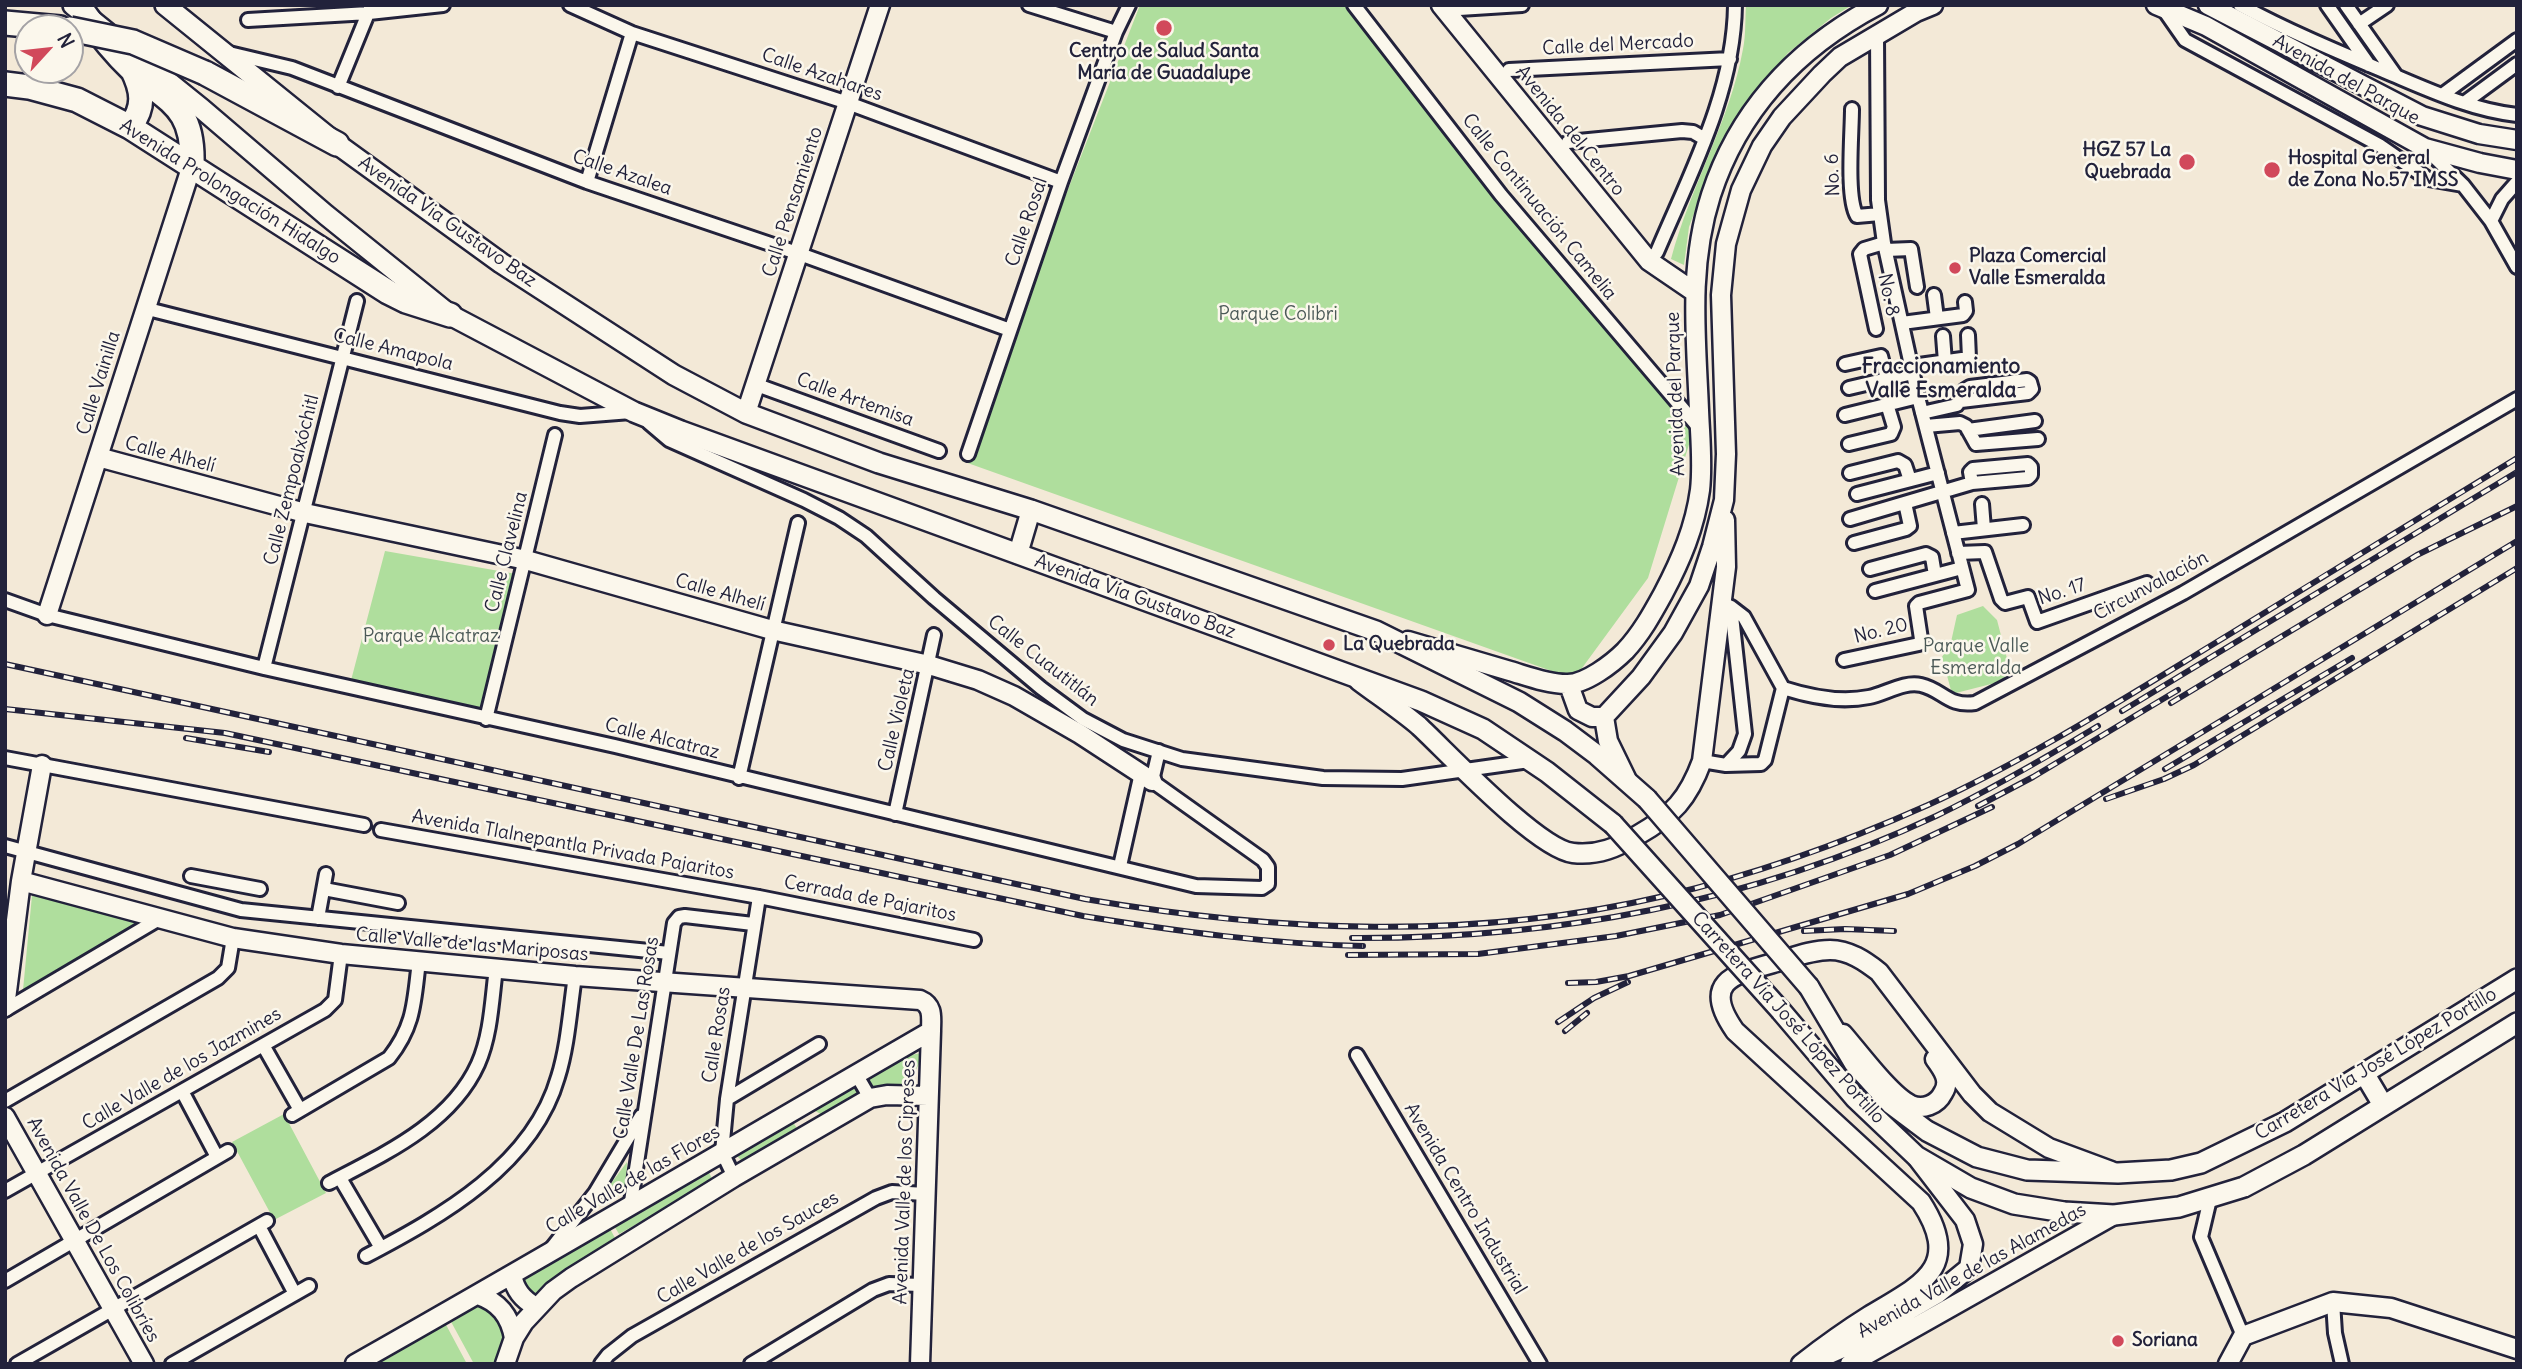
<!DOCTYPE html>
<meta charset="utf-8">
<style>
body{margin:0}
#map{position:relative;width:2522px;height:1369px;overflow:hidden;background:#f3e9d7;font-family:Delius,sans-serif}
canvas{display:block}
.frame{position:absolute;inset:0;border:7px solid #22223b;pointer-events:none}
.north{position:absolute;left:14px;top:14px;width:70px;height:70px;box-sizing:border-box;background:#fbf7ec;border:2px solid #a4a2a5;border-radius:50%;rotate:63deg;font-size:19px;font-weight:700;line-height:28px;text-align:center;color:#22223b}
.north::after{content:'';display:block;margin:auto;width:24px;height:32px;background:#d1495b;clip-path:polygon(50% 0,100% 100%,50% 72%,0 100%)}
</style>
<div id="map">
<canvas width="2522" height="1369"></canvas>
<div class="frame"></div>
<div class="north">N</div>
</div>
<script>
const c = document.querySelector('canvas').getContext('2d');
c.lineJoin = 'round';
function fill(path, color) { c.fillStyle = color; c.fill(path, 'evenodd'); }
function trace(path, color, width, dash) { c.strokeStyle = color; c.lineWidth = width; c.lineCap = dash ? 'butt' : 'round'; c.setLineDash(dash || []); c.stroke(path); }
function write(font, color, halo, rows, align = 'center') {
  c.font = font + ' Delius,sans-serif'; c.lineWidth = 5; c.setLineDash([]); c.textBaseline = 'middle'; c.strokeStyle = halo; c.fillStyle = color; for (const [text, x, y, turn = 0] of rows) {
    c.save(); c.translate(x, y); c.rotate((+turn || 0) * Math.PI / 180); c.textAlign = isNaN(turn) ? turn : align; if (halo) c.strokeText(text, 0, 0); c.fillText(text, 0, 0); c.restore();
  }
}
const green = new Path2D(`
 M 1140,5 L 1352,5 L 1456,150 L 1695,425 L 1648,578 L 1574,679 L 962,461 Z
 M 1746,5 L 1852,5 L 1831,18 L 1788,53 L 1744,107 L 1708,175 L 1689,227 L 1684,265 L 1671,259 C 1690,187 1730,121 1743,49 C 1746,35 1745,19 1746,5 Z
 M 385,551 L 522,575 L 498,635 L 486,719 L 349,688 Z
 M 1983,606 L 1997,620 L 2011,674 L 1999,682 L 1952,694 L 1942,657 L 1951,642 L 1957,615 Z
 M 33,885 L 143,922 L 23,990 Z
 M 926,1052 L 903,1092 L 868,1089 L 868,1074 L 911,1055 Z
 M 854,1084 L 861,1098 L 824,1116 L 810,1108 Z
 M 284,1114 L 326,1193 L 274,1220 L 232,1142 Z
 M 791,1119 L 798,1130 L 745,1164 L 735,1154 Z
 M 627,1162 L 626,1192 L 592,1209 Z
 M 706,1166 L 713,1181 L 619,1234 L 613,1224 Z
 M 608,1225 L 615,1238 L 536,1298 L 520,1277 Z
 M 489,1302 L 510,1338 L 498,1364 L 474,1364 L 449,1318 L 460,1308 Z
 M 444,1321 L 467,1364 L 365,1364 Z`);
const street = new Path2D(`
 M 570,5 L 632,33 L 848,103 L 1061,182
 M 1029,5 L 1116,32
 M 1354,5 L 1501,195 L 1700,429
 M 2240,5 C 2290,32 2341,53 2393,75 C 2433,92 2473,110 2517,115
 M 2327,5 L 2369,65
 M 2346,5 L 2396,76
 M 2162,7 L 2185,40 L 2379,145 L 2428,179 L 2463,185
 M 1459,9 L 1522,5
 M 248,20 L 369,13 L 443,5
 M 2359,24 L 2387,5
 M 229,53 L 292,68 L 587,182 L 797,253 L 1010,330
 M 1509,70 L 1730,59
 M 338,87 L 371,6
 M 2442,95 L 2517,40
 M 2464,103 L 2517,64
 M 1852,109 C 1852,133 1846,198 1857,216 L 1880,214
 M 1568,142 L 1682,131 L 1693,132 L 1705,139
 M 2428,151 L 2463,185 L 2491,221 L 2517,267
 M 587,182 L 632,33
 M 2491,221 L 2502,199 L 2517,182
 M 1886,250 L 1911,249 L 1917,287
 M 1649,261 L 1657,252 C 1690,174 1734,92 1735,5
 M 1934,295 L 1937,318
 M 144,308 L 560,413 L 580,416 L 631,412
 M 1902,323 L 1963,315 L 1966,311 L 1965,302
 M 1876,329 L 1860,254 L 1864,249 L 1884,243
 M 1943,336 L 1945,362
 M 1845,364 L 1881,356 L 1887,379
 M 1912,366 L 1969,358 L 1968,335
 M 757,385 L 939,451
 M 1849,388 L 1913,373
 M 1922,413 L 1957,405 L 1965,390 L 1970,387 L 2027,380 L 2030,382 L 2032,389 L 2028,393 L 1961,401
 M 1845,415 L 1918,397
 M 649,423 L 669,440 L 804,500 L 839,518 L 866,536 L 934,598 L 1041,688 L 1083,719 L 1123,740 L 1182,759 L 1323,778 L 1402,779 L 1529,761
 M 1926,426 L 1960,423 L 1966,426 L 1976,444 L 2038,439
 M 1968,430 L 2035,421
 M 1849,444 L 1891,434 L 1894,427 L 1887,404
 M 968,454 L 1061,182 L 1116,32 L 1129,5
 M 1850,473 L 1898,461 L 1905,465 L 1910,480
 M 1857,494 L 1938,473
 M 1982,504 L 1984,529
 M 1850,519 L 1972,483 L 2028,478 L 2031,475 L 2031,467 L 2028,464 L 1973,469 L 1970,472 L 1972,483
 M 1953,533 L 2023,525
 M 1854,543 L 1906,529 L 1910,526 L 1905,503
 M 1958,553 L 1985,552 L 2001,599 L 2005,603 L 2028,597 L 2037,622 L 2147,583
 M 1870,569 L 1926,554 L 1932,557 L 1935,575
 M 1875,591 L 1962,568
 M 5,600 L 47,615 L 264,668 L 615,746 L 1196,886 L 1262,888 L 1268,884 L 1268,867 L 1263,860 L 1152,781 L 1159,751
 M 1844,660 L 1919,644 L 1921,639 L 1916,606 L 1919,603 L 1968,590 L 1918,397 L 1884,243 L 1878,200 L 1877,35
 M 264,668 L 357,301
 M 1783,688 C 1811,697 1840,703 1869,697 C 1885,694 1904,681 1921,685 C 1943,690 1948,707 1975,703 L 2183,593 L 2517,399
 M 486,719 L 555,435
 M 5,758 L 364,825
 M 1702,761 L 1726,765 L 1761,764 L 1765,760 L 1783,688 L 1744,617 L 1731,607 L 1720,602
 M 1726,765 L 1739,751 L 1745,734 L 1731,607
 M 739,778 L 798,523
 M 895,814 L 934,635
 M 381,830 L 759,897 L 974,940
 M 5,846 L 241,910 L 669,953
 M 1120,866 L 1141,773
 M 191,876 L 260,889
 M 324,889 L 398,903
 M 318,918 L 326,874
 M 5,1010 L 159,919
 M 263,1045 L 300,1110
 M 1357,1055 L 1540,1364
 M 856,1074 L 870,1098
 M 182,1091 L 217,1157
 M 727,1099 L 819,1044
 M 5,1101 L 218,978 L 228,968 L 233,938
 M 292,1115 L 389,1058 C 415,1025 414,1001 419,961
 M 734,1177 L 722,1152 L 727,1099 L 759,897
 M 340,1178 L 381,1248
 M 329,1183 C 384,1154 451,1124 478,1064 C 491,1035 492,999 496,968
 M 5,1191 L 325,1010 L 335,1000 L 341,954
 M 2210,1199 L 2201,1237 L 2243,1336
 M 630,1208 L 674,923 L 679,917 L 685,916 L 753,924
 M 259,1226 L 295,1294
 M 551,1249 L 595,1193 L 641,1116
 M 366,1256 C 442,1216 533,1165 558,1077 C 568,1045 570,1009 575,976
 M 5,1281 L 228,1151
 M 2333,1302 L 2335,1333 L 2342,1364
 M 17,1364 L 267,1221
 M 172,1364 L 309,1286
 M 601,1364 L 608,1355 L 632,1336 L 876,1198 L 892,1192 L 925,1194
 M 751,1364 L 873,1290 L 889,1284 L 922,1285`);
const secondary = new Path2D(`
 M 1441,5 L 1649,261 L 1693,291
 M 2156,5 L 2206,26 L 2425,148 L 2480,163 L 2517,170
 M 2208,5 L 2422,116 L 2479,134 L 2517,140
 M 746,413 L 880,5
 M 98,457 L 305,513 L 526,560 L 772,630 L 929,665 L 978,680 L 1014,696 L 1080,734 L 1152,781
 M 1018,554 L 1031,510
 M 47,615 L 192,165
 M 1408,641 C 1442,651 1476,661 1510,671 C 1527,676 1548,684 1566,684 C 1585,685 1613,663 1625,651 C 1641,634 1652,614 1663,594 C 1681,560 1695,527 1700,490 C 1703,464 1700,436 1699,410 C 1696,336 1688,267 1711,195 C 1739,109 1798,47 1878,5
 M 1359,681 C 1379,696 1400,710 1419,726 C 1449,754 1538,849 1573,853 C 1598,856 1618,847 1638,835 C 1673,815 1688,799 1702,761 L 1726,567 L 1725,520
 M 1569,685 L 1578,710 L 1592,717 L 1604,717
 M 1626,778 L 1608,741 L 1604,717 L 1641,677 L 1673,633 L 1699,586 L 1712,547 L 1724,500 L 1726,454 L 1721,295 L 1726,244 L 1741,190 L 1762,146 L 1782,117 L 1822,74 L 1840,57 L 1916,12 L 1933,5
 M 21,881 L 233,938 L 341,954 L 575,976 L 920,1000 C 934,1006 931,1018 931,1031 L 920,1364
 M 5,1007 L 21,881 L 42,765
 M 1843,1034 C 1858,1051 1891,1096 1911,1105 C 1923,1110 1937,1105 1943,1093 C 1951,1081 1943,1070 1935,1059
 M 5,1117 L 144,1364
 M 512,1275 C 515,1290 522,1299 536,1307
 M 478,1295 C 499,1302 510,1316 514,1338
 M 1820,1358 L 1845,1347 L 1937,1294 L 1969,1268 L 1973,1244 L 1965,1220 L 1918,1159
 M 355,1364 C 548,1255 739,1142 931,1031
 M 505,1364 L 514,1338 L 524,1322 L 553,1291 L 571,1278 L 734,1177 L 870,1098 L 887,1095 L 928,1096
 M 1801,1364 C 1823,1347 1845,1331 1869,1316 C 1920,1285 1964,1268 1921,1202 L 1735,1031 C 1700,981 1734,974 1777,962 C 1794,957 1812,950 1830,950 C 1849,950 1865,961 1879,972 L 1972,1094 L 1990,1112 L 2049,1148 L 2111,1171
 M 1850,1364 L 2114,1215
 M 2228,1364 L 2243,1336 L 2333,1302 L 2391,1308 L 2517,1349`);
const primary = new Path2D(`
 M 73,5 L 202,109 L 326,215 L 450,315 L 634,412 L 681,431 L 1421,701 L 1483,729 L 1547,772 L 1613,824
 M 165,5 L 337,144 L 501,263 L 674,375 L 746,413 L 879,463 L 1031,510 L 1376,631 L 1519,702 L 1565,731 L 1597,755 L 1647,799
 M 1809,987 L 1854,1063 L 1891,1104 L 1927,1131 L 1977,1157 L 2027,1170 L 2118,1173 L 2171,1170 L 2201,1163 L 2285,1122 L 2517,979
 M 1781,1011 L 1855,1098 L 1916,1156 L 1971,1188 L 2014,1204 L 2064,1212 L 2114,1215 L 2179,1207 L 2244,1187 L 2304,1155 L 2517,1023
 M 2364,1073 L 2383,1105`);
const highway = new Path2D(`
 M 85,14 C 99,34 113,52 131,69 C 169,103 194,106 192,165
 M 5,23 L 60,28
 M 205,73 L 337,144
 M 5,84 L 29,87 L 77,100 L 130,127 L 388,292 L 406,301 L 450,315
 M 130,127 C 145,107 143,91 132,69`);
const rail = new Path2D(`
 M 5,664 L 1085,899 C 1277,932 1472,941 1664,896 C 1754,875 1843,843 1928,805 C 2031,758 2128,696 2225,637 C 2322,577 2420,518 2517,458
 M 2171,703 L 2417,555 L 2517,506
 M 5,709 L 225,733 L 1083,916 C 1176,931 1269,944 1363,946
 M 2122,711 L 2517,472
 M 186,738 L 269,752
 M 2165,769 L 2352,658
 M 2106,799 L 2164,779 L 2194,765 L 2517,568
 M 1978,806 L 2033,777 L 2178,690
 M 1804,931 L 1845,929 L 1894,931
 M 1352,938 C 1557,939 1750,903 1936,816 C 1992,789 2045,758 2098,726
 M 1348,955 L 1478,954 L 1616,936 L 1720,915 L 1890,855 L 1992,807
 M 1568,983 L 1596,982 L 1629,976 L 1908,894 L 1975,866 L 2018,844 L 2517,541
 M 1558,1022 L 1594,998 L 1628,982
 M 1565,1031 L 1587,1013`);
const primaryBridge = new Path2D(`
 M 1647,799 L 1809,987
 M 1613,824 L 1781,1011`);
const highwayBridge = new Path2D(`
 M 70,29 L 133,42 L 205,73`);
const markers = [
 [1164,28,9,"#d1495b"],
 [2187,162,9,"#d1495b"],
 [2272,170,9,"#d1495b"],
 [1955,268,7,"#d1495b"],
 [1329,645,7,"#d1495b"],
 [2118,1341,7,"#d1495b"]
];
const streetNames = [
 ["Calle del Mercado",1618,45,-3],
 ["Calle Azahares",822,75,19],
 ["Avenida del Parque",2346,80,29],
 ["Avenida del Centro",1570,131,51],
 ["Calle Azalea",622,173,19],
 ["No. 6",1833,175,-92],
 ["Avenida Prolongación Hidalgo",230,192,32],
 ["Calle Pensamiento",793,202,-72],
 ["Calle Continuación Camelia",1539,207,51],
 ["Avenida Via Gustavo Baz",447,222,35],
 ["Calle Rosal",1027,222,-71],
 ["No. 8",1888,295,78],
 ["Calle Amapola",393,350,14],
 ["Calle Vainilla",99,383,-73],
 ["Avenida del Parque",1676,394,-92],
 ["Calle Artemisa",855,400,20],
 ["Calle Alhelí",170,455,15],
 ["Calle Zempoalxóchitl",292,480,-76],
 ["Calle Clavelina",507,552,-76],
 ["Circunvalación",2151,586,-28],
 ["No. 17",2062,592,-18],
 ["Calle Alhelí",720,593,16],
 ["Avenida Vía Gustavo Baz",1135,597,20],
 ["No. 20",1881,631,-14],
 ["Calle Cuautitlán",1043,661,38],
 ["Calle Violeta",897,720,-77],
 ["Calle Alcatraz",662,739,14],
 ["Avenida Tlalnepantla Privada Pajaritos",573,845,10],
 ["Cerrada de Pajaritos",870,899,11],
 ["Calle Valle de las Mariposas",472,945,5],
 ["Carretera Vía José López Portillo",1788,1018,48],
 ["Calle Rosas",717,1035,-81],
 ["Calle Valle De Las Rosas",637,1038,-81],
 ["Carretera Vía José López Portillo",2376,1064,-31],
 ["Calle Valle de los Jazmines",182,1069,-30],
 ["Calle Valle de las Flores",633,1180,-30],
 ["Avenida Valle de los Cipreses",905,1182,-88],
 ["Avenida Centro Industrial",1465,1199,59],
 ["Avenida Valle De Los Colibríes",93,1230,61],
 ["Calle Valle de los Sauces",748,1248,-30],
 ["Avenida Valle de las Alamedas",1972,1271,-29]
];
const poiNames = [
 ["Centro de Salud Santa",1164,52,"center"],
 ["María de Guadalupe",1164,74,"center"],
 ["HGZ 57 La",2171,151,"right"],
 ["Quebrada",2171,173,"right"],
 ["Hospital General",2288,159],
 ["de Zona No.57 IMSS",2288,181],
 ["Plaza Comercial",1969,257],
 ["Valle Esmeralda",1969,279],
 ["La Quebrada",1343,645],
 ["Soriana",2132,1341]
];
const parkNames = [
 ["Parque Colibri",1278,315],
 ["Parque Alcatraz",431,637],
 ["Parque Valle",1976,647],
 ["Esmeralda",1976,669]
];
const neighbourhoodNames = [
 ["Fraccionamiento",1941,367],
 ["Valle Esmeralda",1941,391]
];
fill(green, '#afde9d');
trace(street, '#22223b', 18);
trace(secondary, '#22223b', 23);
trace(primary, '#22223b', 24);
trace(highway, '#22223b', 28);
trace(street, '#fbf7ec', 12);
trace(secondary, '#fbf7ec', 18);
trace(primary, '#fbf7ec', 19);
trace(highway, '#fbf7ec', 23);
trace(rail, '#22223b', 6);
trace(rail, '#fbf7ec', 3.5, [10]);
trace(primaryBridge, '#22223b', 24, []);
trace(highwayBridge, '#22223b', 28, []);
trace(primaryBridge, '#fbf7ec', 19);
trace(highwayBridge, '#fbf7ec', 23);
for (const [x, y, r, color] of markers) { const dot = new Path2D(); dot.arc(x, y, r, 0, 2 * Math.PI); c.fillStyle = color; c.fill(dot); trace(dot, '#fbf7ec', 2.5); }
write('19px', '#22223b', '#fbf7ec', streetNames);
write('bold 19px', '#22223b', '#fbf7ec', poiNames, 'left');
write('19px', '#4c5a58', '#fbf7ec', parkNames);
write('bold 21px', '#22223b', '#fbf7ec', neighbourhoodNames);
</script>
